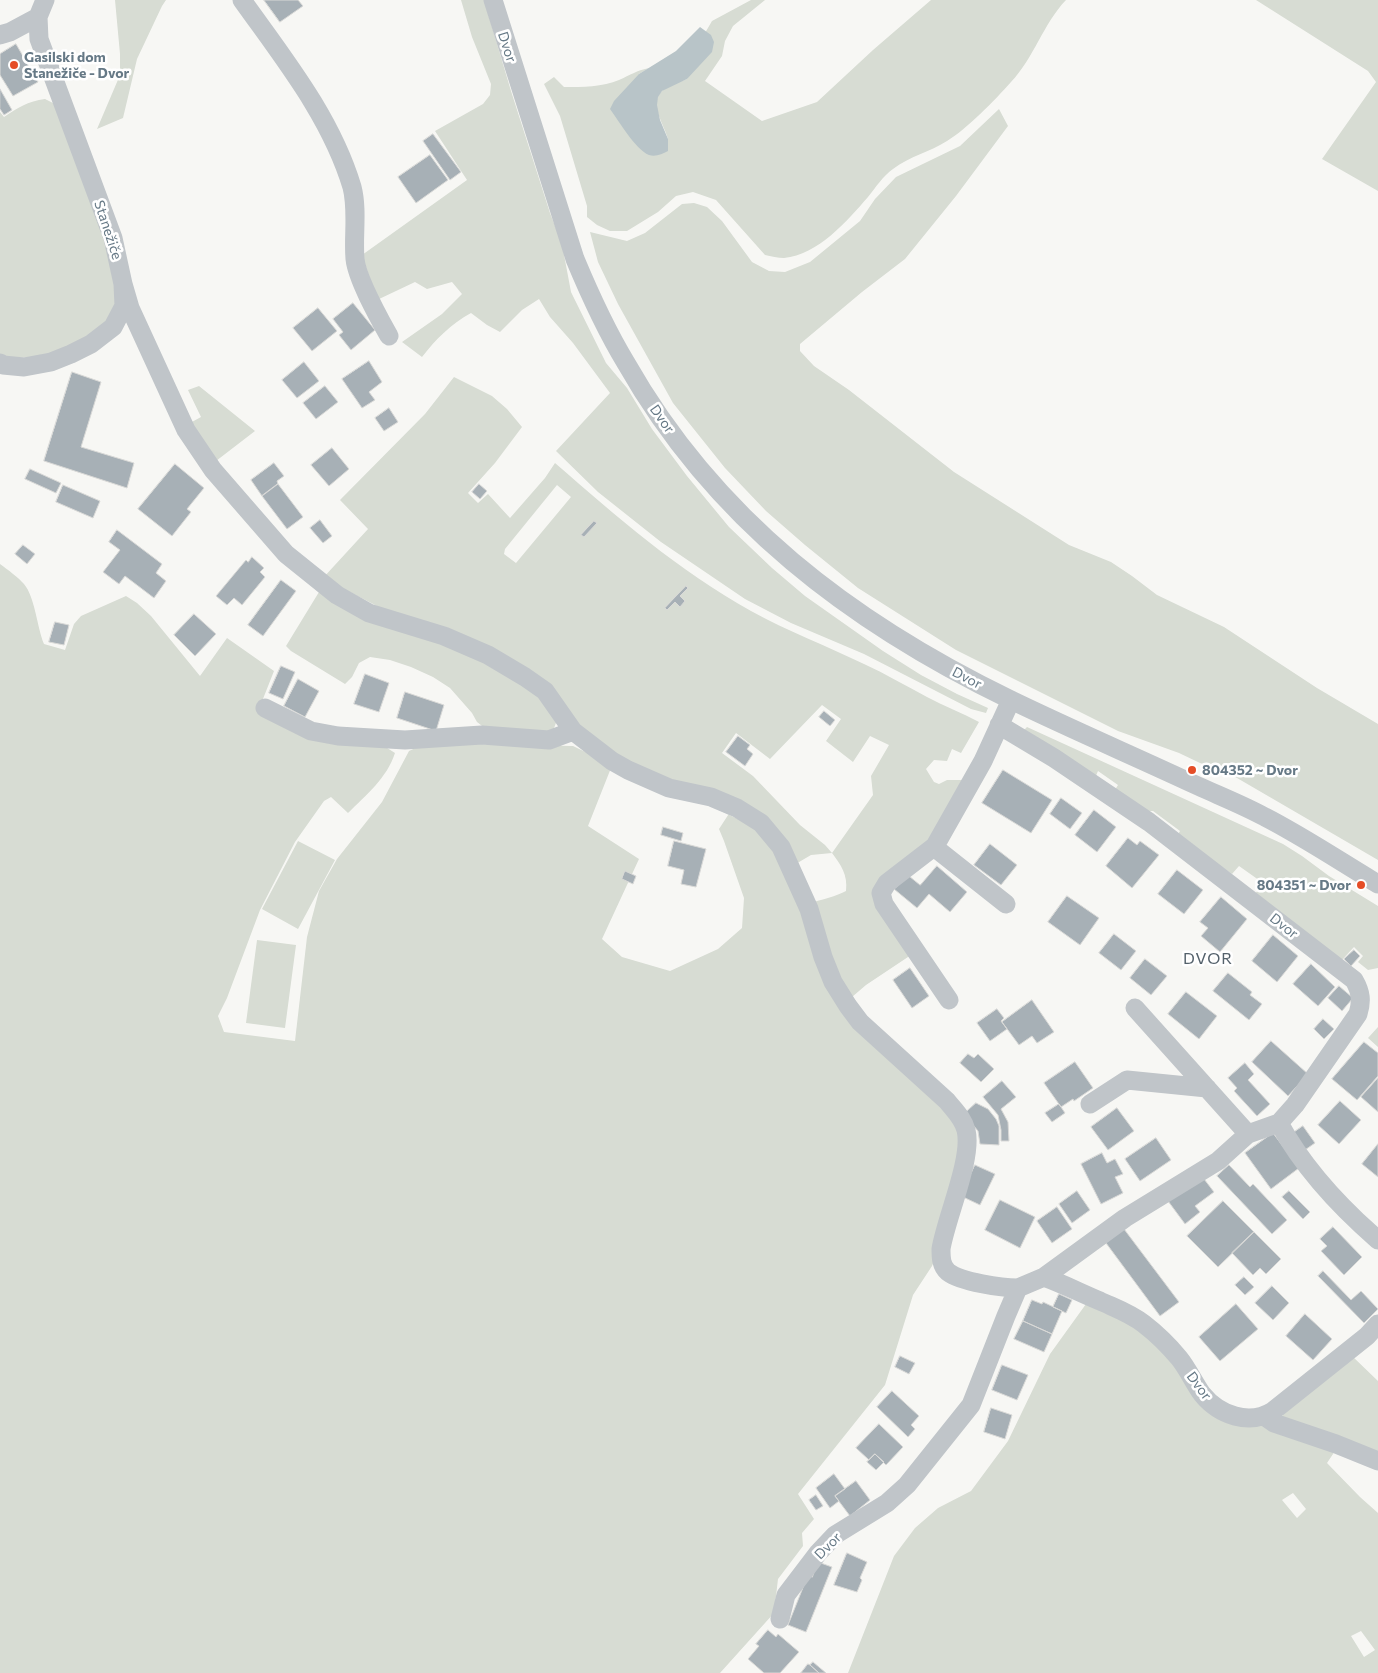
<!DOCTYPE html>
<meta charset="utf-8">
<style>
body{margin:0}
canvas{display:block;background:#f7f7f4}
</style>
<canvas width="1378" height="1673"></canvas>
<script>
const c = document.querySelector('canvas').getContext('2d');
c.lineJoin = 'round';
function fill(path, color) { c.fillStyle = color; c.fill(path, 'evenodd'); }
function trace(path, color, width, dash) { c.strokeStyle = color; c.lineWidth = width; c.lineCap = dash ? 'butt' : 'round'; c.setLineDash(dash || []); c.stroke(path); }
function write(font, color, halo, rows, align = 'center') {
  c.font = font + ' Commissioner,sans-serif'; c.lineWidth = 5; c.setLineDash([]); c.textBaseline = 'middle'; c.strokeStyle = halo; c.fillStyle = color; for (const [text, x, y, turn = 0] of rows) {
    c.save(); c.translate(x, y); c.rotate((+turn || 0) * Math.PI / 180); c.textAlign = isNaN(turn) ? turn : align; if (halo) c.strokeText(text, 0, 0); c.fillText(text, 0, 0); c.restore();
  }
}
const green = new Path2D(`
 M 115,0 L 166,0 L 162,6 L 137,59 L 123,118 L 97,129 L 120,75 L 120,54 Z
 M 461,0 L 484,0 L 511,91 L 550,213 L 562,244 L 571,292 L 606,363 L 627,388 L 652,429 L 687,476 L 729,527 L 772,568 L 805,596 L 883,651 L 921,675 L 957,694 L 988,708 L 986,713 L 971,709 L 864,654 L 791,623 L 745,599 L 661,542 L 598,492 L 556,451 L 610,393 L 573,343 L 550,317 L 539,299 L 522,310 L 500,332 L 487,325 L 471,313 C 451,324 436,339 422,357 L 402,342 L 442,314 L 462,294 L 452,282 L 427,289 L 415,282 L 377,300 L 362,255 L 467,180 L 435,131 L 483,104 L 490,95 L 491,84 L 472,37 Z
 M 751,0 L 765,0 L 733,26 L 725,41 L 722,56 L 705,81 L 762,121 L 817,102 L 873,50 L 931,0 L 1066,0 C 1043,24 1034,58 1011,82 C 995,100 967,129 947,141 C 930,152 910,156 893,169 C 883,176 876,187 868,197 C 847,221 818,255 784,258 C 778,258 771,256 765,255 L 716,200 L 693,192 L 676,196 L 658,212 L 627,231 L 610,231 L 597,225 L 587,217 L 587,206 L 560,116 L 544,84 L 554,77 L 564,87 C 582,87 603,87 619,80 C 630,75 638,70 649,68 L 639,74 L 668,151 C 668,147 668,143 668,139 C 665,126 648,103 662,91 C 668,85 680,82 687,79 L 705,33 L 712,21 Z
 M 1256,0 L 1378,0 L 1378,191 L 1322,159 L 1376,82 L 1368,71 Z
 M 45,99 L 55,104 L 110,251 L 118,301 L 103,328 L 53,356 L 0,359 L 0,112 L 4,117 C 17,108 28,101 45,99 Z
 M 999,109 L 1008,126 L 956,196 L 905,259 L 862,292 L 800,344 L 800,351 L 814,366 L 849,390 L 954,472 L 1069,545 L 1111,562 L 1132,576 L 1157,595 L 1224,627 L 1317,688 L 1378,724 L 1378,860 L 1225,771 L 1200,763 L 1179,753 L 1118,731 L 956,650 L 858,588 L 805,545 L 766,511 L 725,468 L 673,403 L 618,304 L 598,262 L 590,232 L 627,241 L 645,233 L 682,204 L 694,203 L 707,207 L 722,221 L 752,262 L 769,271 L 785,272 L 810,262 L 860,221 L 875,199 L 896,177 L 960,146 Z
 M 454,377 L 492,396 L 507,409 L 522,427 L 495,463 L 468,493 L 478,503 L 488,494 L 510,518 L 545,478 L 555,463 C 617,517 679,571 751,611 C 787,631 827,646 864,664 C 886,674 906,686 927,697 C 944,706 962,713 979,722 L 961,753 L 952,749 L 947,761 L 934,760 L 926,769 L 934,782 L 939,784 L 947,780 L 967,780 L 923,849 L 881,880 L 911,955 L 866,985 L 852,997 L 836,978 L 810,903 C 821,900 837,896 846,891 C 848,875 841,865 832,853 L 811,855 L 794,865 L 779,839 L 655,779 L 590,739 L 558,700 L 323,578 L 368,529 L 340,500 L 425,414 ZM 557,485 L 571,497 L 516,563 L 504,554 L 505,549 ZM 822,705 L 841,719 L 826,741 L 853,762 L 870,736 L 889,745 L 871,776 L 873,795 L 832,853 L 825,845 L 800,825 L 753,776 L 722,753 L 736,733 L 770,759 Z
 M 199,386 L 255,431 L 216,461 L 190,423 L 201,417 L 188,390 Z
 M 0,564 C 8,570 18,577 24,584 C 35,597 37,627 44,644 L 65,650 L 74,624 L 81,616 L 126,596 L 137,603 L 151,616 L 200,676 L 227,638 L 274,671 L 259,709 L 384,746 L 395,753 C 387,778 366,795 348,813 L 331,797 L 324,801 L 295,842 L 260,910 L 227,998 L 218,1016 L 224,1032 L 295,1041 L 307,937 L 319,891 L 337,859 L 382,802 L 409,751 L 426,743 L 573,746 L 600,759 L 611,768 L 588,826 L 639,859 L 602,939 L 622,957 L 670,971 L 718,949 L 742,928 L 744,898 L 724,841 L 719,829 L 732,809 L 777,849 L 830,986 L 932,1090 L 963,1136 L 937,1254 L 932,1266 L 913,1295 L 885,1385 L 798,1494 L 814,1519 L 802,1533 L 803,1546 L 778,1579 L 774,1613 L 720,1673 L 0,1673 Z
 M 319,592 L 359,615 L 471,651 L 543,695 L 557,720 L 553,731 L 547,735 L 486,729 L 477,722 L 472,713 L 450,688 L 433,677 L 411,667 L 390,660 L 370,657 L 359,663 L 352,677 L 345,684 L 291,651 L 286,646 Z
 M 1027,727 L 1283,844 L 1302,856 L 1329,876 L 1378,906 L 1378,968 L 1368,970 L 1358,962 L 1363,956 L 1354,947 L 1339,963 L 1255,894 L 1263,883 L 1239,866 L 1232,874 L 1177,836 L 1180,831 L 1153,811 L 1138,811 L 1113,793 L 1118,785 L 1098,771 L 1095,778 L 1021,733 Z
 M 298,841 L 335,860 L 298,929 L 262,909 Z
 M 257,940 L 296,945 L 285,1028 L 246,1023 Z
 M 1378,1027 L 1378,1047 L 1368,1038 Z
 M 1086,1304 L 1127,1317 L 1166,1352 L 1190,1384 L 1256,1424 L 1337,1448 L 1327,1463 L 1360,1497 L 1378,1513 L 1378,1673 L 848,1673 L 894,1556 L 915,1528 L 938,1508 L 971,1491 L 1008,1441 L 1050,1354 ZM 1293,1493 L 1306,1509 L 1297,1518 L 1282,1500 ZM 1361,1631 L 1375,1650 L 1364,1657 L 1351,1636 Z
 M 1351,1355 L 1378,1381 L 1378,1457 L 1284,1423 L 1282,1410 Z`);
const water = new Path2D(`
 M 700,27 L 711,35 L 714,42 L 712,52 L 687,79 L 662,91 L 658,97 L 657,105 L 660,120 L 668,139 L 668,151 C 662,154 656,157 649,155 C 635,149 619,121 610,109 L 614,101 L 639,74 L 676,51 Z`);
const building = new Path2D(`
 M 264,0 L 298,0 L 303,6 L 280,22 Z
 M 16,44 L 38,82 L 13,96 L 0,75 L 0,54 Z
 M 0,89 L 12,110 L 4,115 L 0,109 Z
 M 433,134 L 461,172 L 450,180 L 423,141 Z
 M 430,155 L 448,180 L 416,203 L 398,177 Z
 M 353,303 L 375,330 L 351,350 L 339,335 L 343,332 L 333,319 Z
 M 318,308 L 337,331 L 312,351 L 293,328 Z
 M 369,361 L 382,382 L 369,392 L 375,400 L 362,408 L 342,379 Z
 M 304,362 L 319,381 L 297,398 L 282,380 Z
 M 72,372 L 101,382 L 81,447 L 134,463 L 127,488 L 44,461 Z
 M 325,386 L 338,402 L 316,419 L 303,403 Z
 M 389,408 L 398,422 L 384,431 L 375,418 Z
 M 332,448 L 349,469 L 329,486 L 311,465 Z
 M 274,463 L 284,476 L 277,481 L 278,484 L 262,496 L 251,480 Z
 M 175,464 L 204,488 L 187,509 L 191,512 L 172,536 L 138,509 Z
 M 30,469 L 61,483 L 56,493 L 25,479 Z
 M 278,484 L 303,517 L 287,529 L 262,496 Z
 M 479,484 L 487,491 L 480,499 L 472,492 Z
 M 63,485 L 100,501 L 93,518 L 56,502 Z
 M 320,520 L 332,536 L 323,543 L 310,528 Z
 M 594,521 L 597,523 L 584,537 L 581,535 Z
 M 117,530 L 162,564 L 156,573 L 166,581 L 154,598 L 125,576 L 119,584 L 103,572 L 120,550 L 109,542 Z
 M 23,545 L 35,554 L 27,564 L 15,554 Z
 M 252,557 L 264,568 L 260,572 L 265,577 L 242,605 L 234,598 L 227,605 L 216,596 L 246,560 L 248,562 Z
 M 281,580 L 296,591 L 263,636 L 248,625 Z
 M 686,586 L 688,588 L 680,596 L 685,601 L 680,607 L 675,602 L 667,610 L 665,608 Z
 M 194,614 L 216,634 L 195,656 L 174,635 Z
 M 55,622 L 69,625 L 64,645 L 49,642 Z
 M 281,666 L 295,672 L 283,699 L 269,693 Z
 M 365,674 L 389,683 L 379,712 L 354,704 Z
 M 298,679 L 319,691 L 305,717 L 284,706 Z
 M 405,692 L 444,705 L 436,731 L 397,718 Z
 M 824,711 L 835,720 L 830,726 L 819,717 Z
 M 738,736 L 750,745 L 747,749 L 753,754 L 745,766 L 726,752 Z
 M 1003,770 L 1052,800 L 1031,833 L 982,803 Z
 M 1061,798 L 1082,813 L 1070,829 L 1050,814 Z
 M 1094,810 L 1116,827 L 1097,852 L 1075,835 Z
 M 663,827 L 683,833 L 681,841 L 661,835 Z
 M 1128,838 L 1137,845 L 1140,841 L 1159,855 L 1132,888 L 1106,866 Z
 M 674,841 L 706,849 L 696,887 L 681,884 L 684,870 L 668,866 Z
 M 990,844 L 1017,865 L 1001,885 L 974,865 Z
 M 937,866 L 967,892 L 950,912 L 929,894 L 917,908 L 894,889 L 909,876 L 920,885 Z
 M 1177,870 L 1203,890 L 1184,914 L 1158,894 Z
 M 625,871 L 636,876 L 633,884 L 622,879 Z
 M 1067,896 L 1099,918 L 1080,945 L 1048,922 Z
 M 1221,897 L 1247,919 L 1220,952 L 1201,936 L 1208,928 L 1200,922 Z
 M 1114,934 L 1136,951 L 1121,970 L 1099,953 Z
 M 1273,935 L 1298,956 L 1277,982 L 1252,961 Z
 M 1354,950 L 1360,956 L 1351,966 L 1344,959 Z
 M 1145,959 L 1167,976 L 1151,995 L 1130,978 Z
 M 1311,964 L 1335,987 L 1318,1006 L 1293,984 Z
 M 910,968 L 929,996 L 912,1008 L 893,980 Z
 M 1228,973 L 1252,992 L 1250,995 L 1262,1004 L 1249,1020 L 1213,991 Z
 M 1339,986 L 1353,998 L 1342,1011 L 1328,998 Z
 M 1186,992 L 1217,1016 L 1199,1039 L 1168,1014 Z
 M 1032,1000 L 1054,1032 L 1037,1043 L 1032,1036 L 1019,1045 L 1002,1022 Z
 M 997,1009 L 1004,1018 L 1001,1021 L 1007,1029 L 990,1041 L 977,1023 Z
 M 1323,1019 L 1334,1029 L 1324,1039 L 1314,1029 Z
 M 1271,1041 L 1308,1074 L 1288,1096 L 1252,1062 Z
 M 1364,1042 L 1378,1053 L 1378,1076 L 1357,1100 L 1332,1079 Z
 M 968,1054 L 974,1058 L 978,1054 L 994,1069 L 981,1082 L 960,1063 Z
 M 1075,1062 L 1093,1088 L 1074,1101 L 1073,1099 L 1061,1107 L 1044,1083 Z
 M 1245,1063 L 1254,1074 L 1248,1080 L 1270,1104 L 1257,1116 L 1234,1091 L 1237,1088 L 1228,1078 Z
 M 1378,1078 L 1378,1112 L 1361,1097 Z
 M 1002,1081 L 1016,1097 L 1001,1109 L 1008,1122 L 1009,1141 L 1001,1141 L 1001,1130 L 998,1115 L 983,1097 Z
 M 1340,1101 L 1361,1120 L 1339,1144 L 1318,1125 Z
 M 976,1103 L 988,1109 L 996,1119 L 999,1126 L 999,1145 L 980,1144 L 978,1131 L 964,1114 Z
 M 1059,1104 L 1065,1113 L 1052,1122 L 1045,1113 Z
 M 1117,1108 L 1134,1131 L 1108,1150 L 1091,1127 Z
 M 1303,1126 L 1315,1143 L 1302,1152 L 1290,1135 Z
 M 1273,1133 L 1299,1168 L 1271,1189 L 1245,1153 Z
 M 1156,1138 L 1171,1160 L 1140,1181 L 1125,1159 Z
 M 1378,1144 L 1378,1177 L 1362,1164 Z
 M 1102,1153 L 1107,1163 L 1115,1159 L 1123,1174 L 1115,1177 L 1123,1193 L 1101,1204 L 1081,1164 Z
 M 975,1165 L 995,1174 L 980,1205 L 961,1196 Z
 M 1229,1165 L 1250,1187 L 1253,1184 L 1287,1220 L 1272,1234 L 1217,1176 Z
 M 1201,1175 L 1214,1192 L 1195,1206 L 1200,1212 L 1185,1224 L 1168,1201 Z
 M 1077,1191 L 1090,1210 L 1072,1223 L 1059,1204 Z
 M 1289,1191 L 1310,1212 L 1303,1219 L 1282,1197 Z
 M 1000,1200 L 1035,1217 L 1020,1248 L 985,1230 Z
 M 1223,1201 L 1254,1232 L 1218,1267 L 1187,1236 Z
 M 1057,1207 L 1072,1229 L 1052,1243 L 1037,1221 Z
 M 1333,1227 L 1362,1257 L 1344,1275 L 1321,1251 L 1327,1246 L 1320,1239 Z
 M 1124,1229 L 1179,1302 L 1160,1316 L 1106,1243 Z
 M 1254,1232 L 1281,1259 L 1266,1274 L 1260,1268 L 1253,1275 L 1232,1253 Z
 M 1323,1271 L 1351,1300 L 1361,1291 L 1378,1309 L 1364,1323 L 1318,1276 Z
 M 1244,1277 L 1254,1287 L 1245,1295 L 1235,1285 Z
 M 1272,1286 L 1289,1303 L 1273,1320 L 1255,1303 Z
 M 1059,1294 L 1072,1300 L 1066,1313 L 1053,1307 Z
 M 1032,1300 L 1042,1304 L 1043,1302 L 1062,1311 L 1052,1334 L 1023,1321 Z
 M 1236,1304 L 1258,1329 L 1220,1361 L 1199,1337 Z
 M 1305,1314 L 1332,1339 L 1313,1360 L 1286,1336 Z
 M 1023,1321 L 1052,1334 L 1044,1352 L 1014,1339 Z
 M 900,1356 L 915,1363 L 909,1374 L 895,1367 Z
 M 1002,1365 L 1028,1375 L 1017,1400 L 992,1390 Z
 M 892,1391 L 919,1416 L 911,1425 L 915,1429 L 908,1437 L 877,1407 Z
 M 991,1408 L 1012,1415 L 1005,1439 L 984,1432 Z
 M 879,1424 L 903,1447 L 886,1465 L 875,1454 L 869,1460 L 856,1448 Z
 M 875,1454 L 884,1462 L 876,1470 L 867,1462 Z
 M 834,1474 L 845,1489 L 835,1496 L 839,1501 L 830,1508 L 816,1488 Z
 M 856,1481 L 870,1500 L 850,1516 L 835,1496 Z
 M 816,1495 L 823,1506 L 816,1510 L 809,1500 Z
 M 847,1553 L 867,1562 L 860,1578 L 862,1580 L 857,1592 L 834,1585 Z
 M 818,1562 L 832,1567 L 806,1632 L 788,1625 L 808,1575 L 812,1577 Z
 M 768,1630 L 776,1637 L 778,1634 L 799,1652 L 780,1673 L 764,1673 L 748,1659 L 759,1646 L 756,1644 Z
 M 813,1662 L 826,1673 L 819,1673 L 810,1665 Z
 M 808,1664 L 810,1665 L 819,1673 L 801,1673 Z`);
const minor = new Path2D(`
 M 242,0 C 284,59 331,117 352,187 C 358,210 353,236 355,259 C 357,279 379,318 389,336
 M 493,0 L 575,259 C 590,295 606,330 626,363 C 715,520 852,623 1011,700 C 1073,730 1136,757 1198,786 C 1220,796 1243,805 1265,817 C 1304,837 1341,862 1378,884
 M 0,35 L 10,32 L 38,17
 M 123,284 L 130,308 L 186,430 L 213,470 L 286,554 L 337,595 L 369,613 L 444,636 L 488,655 L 525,677 L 545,691 L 573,731 L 612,761 L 628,770 L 669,788 L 711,797 L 737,808 L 761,823 L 781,847 L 809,909 L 823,957 L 833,982 L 848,1006 L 860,1022 L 947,1101 C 954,1110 963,1118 966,1130 C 973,1158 946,1218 941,1249 C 941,1257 941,1266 948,1272 C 961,1282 1002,1288 1018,1288
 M 0,363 L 3,365 L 24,367 L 51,362 L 71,354 L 91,344 L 113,327 L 124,306 L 123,284 L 113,238 L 39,39 L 38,17 L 45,0
 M 265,708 L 311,731 L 338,736 L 405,740 L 482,735 L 549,740 L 573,731
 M 999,725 L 1054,758 L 1149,822 L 1354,980 C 1361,992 1362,1001 1358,1014 L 1295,1105 L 1279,1123 L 1248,1134 L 1218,1161 L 1125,1218 L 1044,1277
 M 934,847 L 1006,904
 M 949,1000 L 884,904 L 881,893 L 887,883 L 935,846 L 983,761 L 1011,700
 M 1135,1008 L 1248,1134
 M 1090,1104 L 1127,1080 L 1207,1088
 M 1279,1123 C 1303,1167 1340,1207 1378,1240
 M 1264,1416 L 1274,1423 L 1336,1444 L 1378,1461
 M 780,1619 L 786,1595 L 818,1553 L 835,1535 L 887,1503 L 907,1485 L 971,1405 L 1006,1316 L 1018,1288 L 1044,1277 C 1063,1284 1081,1293 1100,1301 C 1115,1308 1130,1313 1144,1324 C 1157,1334 1169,1346 1179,1358 C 1188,1369 1194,1383 1202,1394 C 1219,1415 1249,1426 1273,1411 L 1367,1336 L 1378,1324`);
const markers = [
 [14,65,5,"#e54d27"],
 [1192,770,5,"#e54d27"],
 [1361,885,5,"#e54d27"]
];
const streetNames = [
 ["Dvor",507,47,72],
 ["Stanežiče",108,230,72],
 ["Dvor",662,419,55],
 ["Dvor",967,678,27],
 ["Dvor",1284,926,38],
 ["Dvor",1199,1386,53],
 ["Dvor",828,1546,-45]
];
const poiNames = [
 ["Gasilski dom",24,57],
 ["Stanežiče - Dvor",24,73],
 ["804352 ~ Dvor",1202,770],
 ["804351 ~ Dvor",1351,885,"right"]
];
const quarterNames = [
 ["DVOR",1208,959]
];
fill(green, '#d7dcd3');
fill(water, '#b8c4c8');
fill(building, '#a7b0b6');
trace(building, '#d9d9d7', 1);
trace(minor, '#c0c5c9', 19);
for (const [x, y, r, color] of markers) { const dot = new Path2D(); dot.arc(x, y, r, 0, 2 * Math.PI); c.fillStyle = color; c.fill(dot); trace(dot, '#fff', 2); }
write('14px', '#667986', '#fff', streetNames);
write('bold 14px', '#667986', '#fff', poiNames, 'left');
c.letterSpacing = '1px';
write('16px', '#54616b', '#fff', quarterNames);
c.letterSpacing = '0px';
</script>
